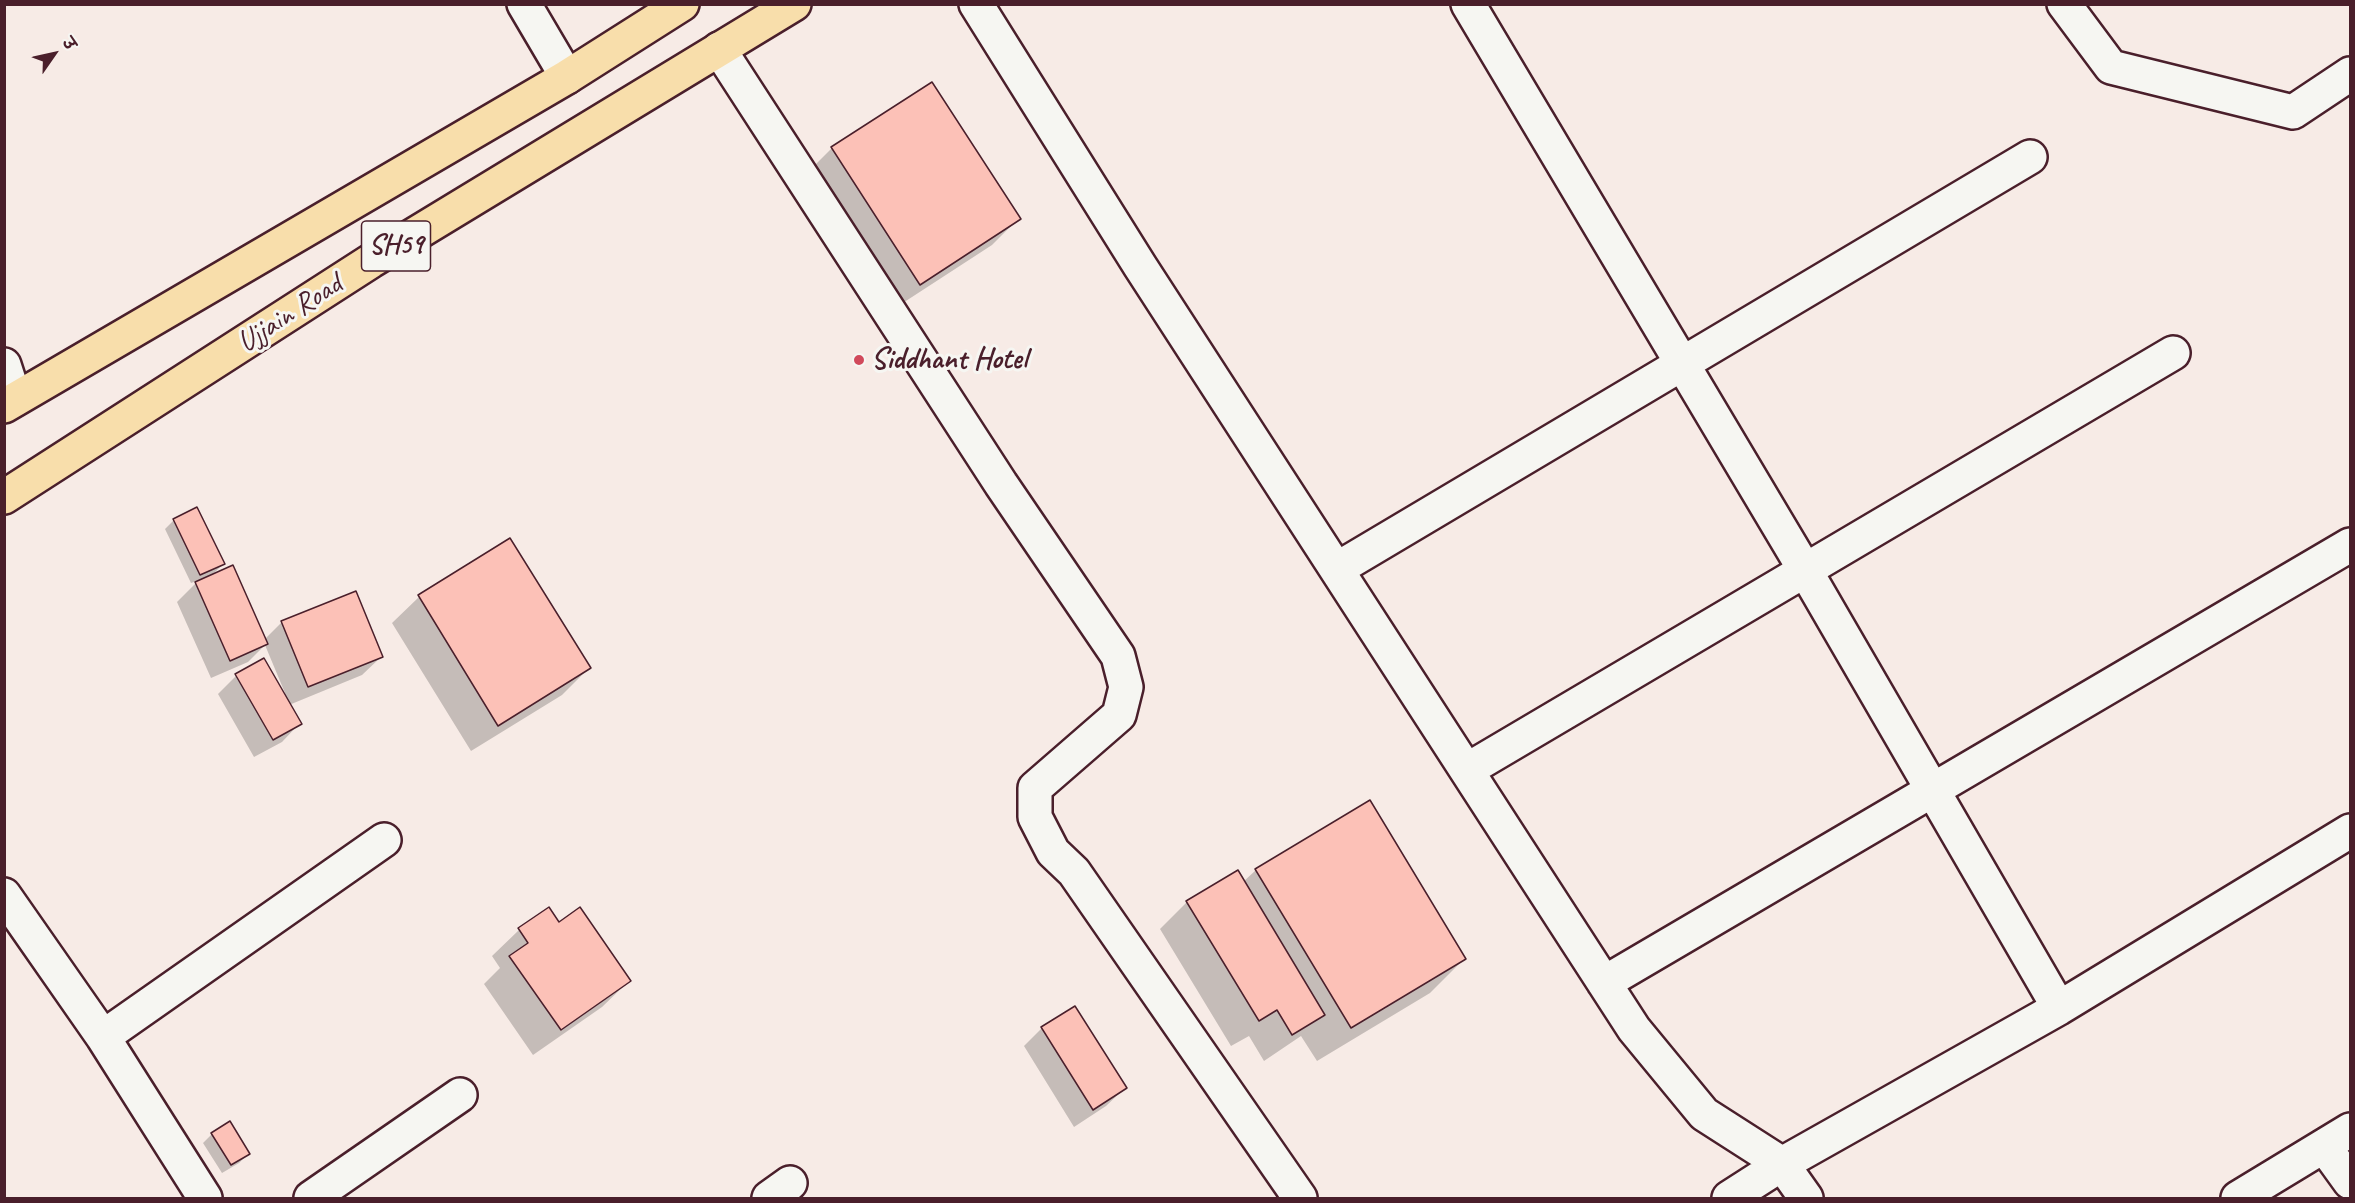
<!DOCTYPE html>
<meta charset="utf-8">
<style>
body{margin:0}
#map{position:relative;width:2355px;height:1203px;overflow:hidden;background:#f7ebe6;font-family:Caveat,"Playpen Sans Deva",sans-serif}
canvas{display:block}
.frame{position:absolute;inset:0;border:6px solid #4a1f2b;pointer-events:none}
.north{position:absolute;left:24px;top:24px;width:60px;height:60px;-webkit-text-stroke:4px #f6f6f2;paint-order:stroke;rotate:56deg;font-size:16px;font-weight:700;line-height:24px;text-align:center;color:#4a1f2b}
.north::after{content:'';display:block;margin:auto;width:21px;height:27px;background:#4a1f2b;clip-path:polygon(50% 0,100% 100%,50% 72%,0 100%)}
</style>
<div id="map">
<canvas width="2355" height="1203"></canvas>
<div class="frame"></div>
<div class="north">उ</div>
</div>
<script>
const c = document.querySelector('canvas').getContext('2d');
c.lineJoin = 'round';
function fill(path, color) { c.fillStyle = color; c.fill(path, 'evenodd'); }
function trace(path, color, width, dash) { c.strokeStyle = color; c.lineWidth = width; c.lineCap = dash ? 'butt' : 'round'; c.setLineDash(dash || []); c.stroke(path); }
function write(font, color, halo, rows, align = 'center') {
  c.font = font + ' Caveat,sans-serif'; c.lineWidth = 6; c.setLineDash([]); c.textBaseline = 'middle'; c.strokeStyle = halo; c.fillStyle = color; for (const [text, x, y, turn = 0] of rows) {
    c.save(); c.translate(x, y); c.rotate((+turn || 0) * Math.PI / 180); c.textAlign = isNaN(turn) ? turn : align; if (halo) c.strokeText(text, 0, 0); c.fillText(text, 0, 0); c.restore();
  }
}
const shadow = new Path2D(`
 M 832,148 L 1019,218 L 992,245 L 892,310 L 805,175 Z
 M 174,520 L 223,564 L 210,577 L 264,640 L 282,622 L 381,657 L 362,675 L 289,705 L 300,723 L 282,742 L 254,757 L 218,694 L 236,676 L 285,693 L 265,645 L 248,662 L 211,678 L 177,602 L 199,580 L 191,583 L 165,529 Z
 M 510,540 L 589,668 L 562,695 L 471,751 L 392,623 L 419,597 Z
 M 1369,802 L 1464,959 L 1430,993 L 1317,1061 L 1301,1036 L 1264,1061 L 1249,1036 L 1231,1046 L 1160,929 L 1187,902 L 1243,882 L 1256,870 Z
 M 559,924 L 629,981 L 602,1007 L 533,1055 L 484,984 L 500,968 L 492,956 L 519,930 Z
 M 1042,1028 L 1125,1088 L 1106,1106 L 1074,1127 L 1024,1046 Z
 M 212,1134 L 248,1154 L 239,1163 L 222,1173 L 203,1143 Z`);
const building = new Path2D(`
 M 932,82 L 1021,219 L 920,285 L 831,147 Z
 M 197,507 L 225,564 L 200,575 L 173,519 Z
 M 510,538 L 591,668 L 498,726 L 418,595 Z
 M 233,565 L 268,644 L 230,661 L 195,582 Z
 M 356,591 L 383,657 L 308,687 L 281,621 Z
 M 264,658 L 302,724 L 273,740 L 235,674 Z
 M 1370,800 L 1466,959 L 1351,1028 L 1255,869 Z
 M 1238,870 L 1325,1015 L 1292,1035 L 1277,1010 L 1259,1021 L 1186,901 Z
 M 549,907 L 559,922 L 580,907 L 631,981 L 561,1030 L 509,956 L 528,943 L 518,928 Z
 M 1075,1006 L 1127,1088 L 1093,1110 L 1041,1027 Z
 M 230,1121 L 250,1154 L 231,1165 L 211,1133 Z`);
const minor = new Path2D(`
 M 524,4 L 567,77
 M 976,4 L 1140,266 L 1634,1029 L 1704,1114 L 1782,1164 L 1729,1198
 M 1468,4 L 1805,570 L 2059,1008
 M 2064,4 L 2111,67 L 2293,112 L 2350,74
 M 719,49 L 1001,484 L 1118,656 L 1126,687 L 1119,715 L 1035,788 L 1035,817 L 1053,852 L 1074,872 L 1300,1198
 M 4,365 L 15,399
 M 1337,569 L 2030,157
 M 1467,770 L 2173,353
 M 4,895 L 103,1037 L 205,1198
 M 1604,983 L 2350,545
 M 103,1037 L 384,840
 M 2324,1146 L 2350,1182
 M 311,1198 L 460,1095
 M 769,1198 L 790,1183
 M 1806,1198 L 1782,1164 L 2059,1008 L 2350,831
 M 2238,1198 L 2350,1130`);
const major = new Path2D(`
 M 4,406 L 567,77 L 682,4
 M 4,497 L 371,261 L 794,4`);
const markers = [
 [859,360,6,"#d1495b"]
];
const shields = [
 [396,246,69]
];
const shieldNames = [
 ["SH59",396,246]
];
const streetNames = [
 ["Ujjain Road",290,314,-33]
];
const poiNames = [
 ["Siddhant Hotel",871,360]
];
fill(shadow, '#0003');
fill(building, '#fcc1b7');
trace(building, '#4a1f2b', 1.5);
trace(minor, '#4a1f2b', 38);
trace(major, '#4a1f2b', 38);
trace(minor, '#f6f6f2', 33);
trace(major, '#f8deab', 33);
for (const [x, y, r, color] of markers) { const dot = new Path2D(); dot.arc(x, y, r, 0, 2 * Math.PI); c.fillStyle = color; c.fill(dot); trace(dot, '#f6f6f2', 2); }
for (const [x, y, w] of shields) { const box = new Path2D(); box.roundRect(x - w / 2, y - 25, w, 50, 4.5); c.fillStyle = '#f6f6f2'; c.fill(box); trace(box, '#4a1f2b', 1.5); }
write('bold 28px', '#4a1f2b', null, shieldNames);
write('30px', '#4a1f2b', '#f6f6f2', streetNames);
write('bold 30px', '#4a1f2b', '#f6f6f2', poiNames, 'left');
</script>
